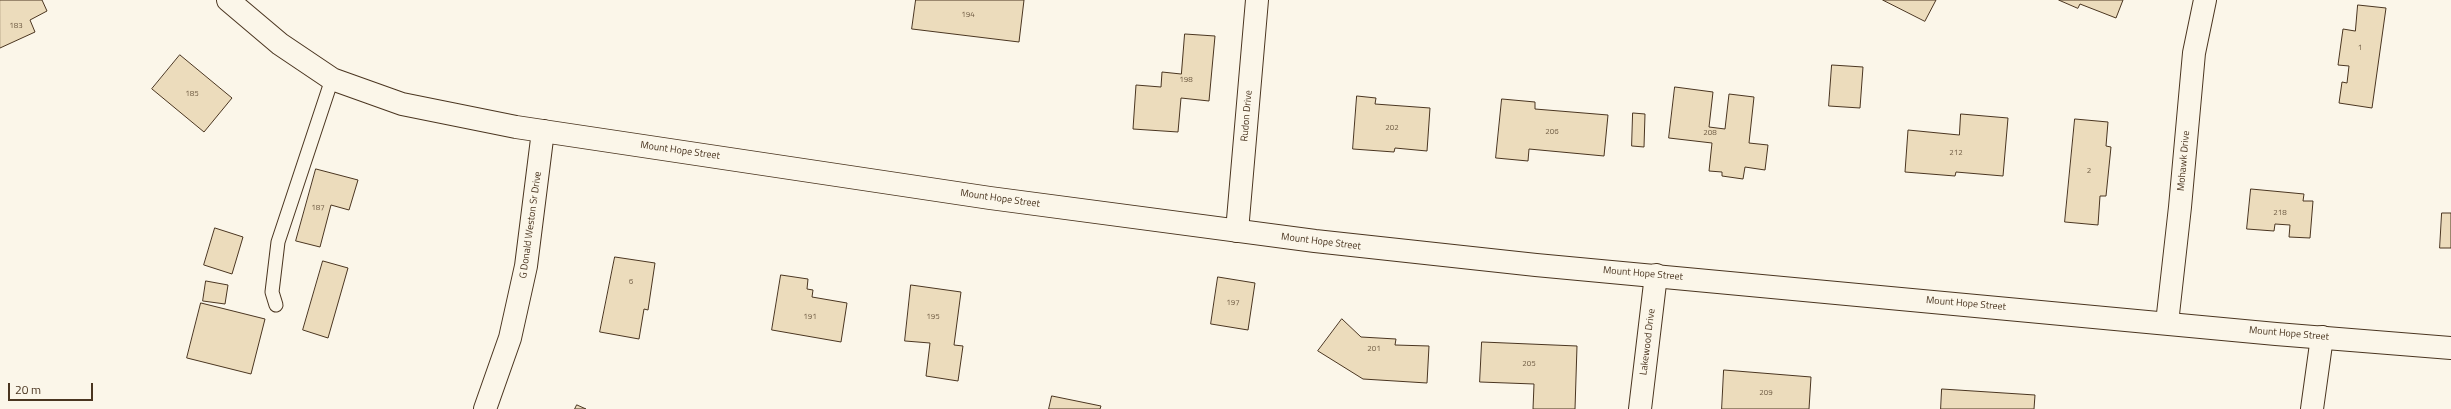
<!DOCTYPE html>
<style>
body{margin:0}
#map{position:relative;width:2451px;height:409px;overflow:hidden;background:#fbf6e9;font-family:"Titillium Web",sans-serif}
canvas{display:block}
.scale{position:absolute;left:8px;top:383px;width:85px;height:18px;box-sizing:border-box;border:2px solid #4a3520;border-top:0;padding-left:5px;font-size:12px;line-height:14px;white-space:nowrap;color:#4a3520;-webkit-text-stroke:3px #fbf6e9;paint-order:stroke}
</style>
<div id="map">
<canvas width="2451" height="409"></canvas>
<div class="scale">20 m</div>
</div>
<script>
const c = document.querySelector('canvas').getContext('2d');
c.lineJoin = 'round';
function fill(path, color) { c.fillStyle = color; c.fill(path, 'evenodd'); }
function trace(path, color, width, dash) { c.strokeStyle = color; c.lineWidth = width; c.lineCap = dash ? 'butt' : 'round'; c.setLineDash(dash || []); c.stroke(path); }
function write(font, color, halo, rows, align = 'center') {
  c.font = font + ' "Titillium Web",sans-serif'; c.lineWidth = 3; c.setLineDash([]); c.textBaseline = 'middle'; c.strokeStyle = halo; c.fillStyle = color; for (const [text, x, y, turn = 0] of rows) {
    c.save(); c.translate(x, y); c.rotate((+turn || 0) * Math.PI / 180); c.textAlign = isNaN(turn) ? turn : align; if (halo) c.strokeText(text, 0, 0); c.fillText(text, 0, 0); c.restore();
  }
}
const building = new Path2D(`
 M 0,0 L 42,0 L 47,11 L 30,20 L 35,32 L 0,48 Z
 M 916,0 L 1024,0 L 1019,42 L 912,29 Z
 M 1883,0 L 1936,0 L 1925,21 Z
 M 2059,0 L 2123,0 L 2116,18 L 2080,4 L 2078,8 Z
 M 2358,5 L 2386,8 L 2372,108 L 2339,103 L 2342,82 L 2347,83 L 2349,66 L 2338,65 L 2343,29 L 2355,31 Z
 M 1185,34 L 1215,36 L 1209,101 L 1181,98 L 1178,132 L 1133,129 L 1136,85 L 1161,87 L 1162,72 L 1181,74 Z
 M 180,55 L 232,98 L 204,132 L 152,89 Z
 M 1832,65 L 1863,67 L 1860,108 L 1829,106 Z
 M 1675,87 L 1713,92 L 1709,127 L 1725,129 L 1729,94 L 1754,97 L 1749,143 L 1768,145 L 1765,170 L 1745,167 L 1743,179 L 1722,176 L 1722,172 L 1709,171 L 1712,143 L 1669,138 Z
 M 1357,96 L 1376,98 L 1375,104 L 1430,108 L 1427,151 L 1395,148 L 1394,152 L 1353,149 Z
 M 1502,99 L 1535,102 L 1535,109 L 1608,115 L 1604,156 L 1529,149 L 1528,161 L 1496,158 Z
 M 1633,113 L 1645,114 L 1644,147 L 1632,146 Z
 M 1961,114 L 2008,118 L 2003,176 L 1956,172 L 1955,176 L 1905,172 L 1908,130 L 1959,135 Z
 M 2075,119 L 2108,122 L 2106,146 L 2111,147 L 2106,196 L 2100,196 L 2098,225 L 2065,222 Z
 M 316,169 L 358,180 L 349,210 L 331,205 L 320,247 L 296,241 Z
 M 2251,189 L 2304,194 L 2303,201 L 2313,201 L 2310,238 L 2289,237 L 2290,225 L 2275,224 L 2274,231 L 2247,229 Z
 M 2442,213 L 2451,213 L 2451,248 L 2440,248 Z
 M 215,228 L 243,237 L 232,274 L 204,265 Z
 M 615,257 L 655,263 L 648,310 L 644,309 L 639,339 L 600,332 Z
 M 323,261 L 348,268 L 328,338 L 303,330 Z
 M 781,275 L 808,279 L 807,289 L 813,290 L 812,297 L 847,303 L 841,342 L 772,330 Z
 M 1218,277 L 1255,283 L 1248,330 L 1211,324 Z
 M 206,281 L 228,285 L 225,304 L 203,301 Z
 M 911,285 L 961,292 L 954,345 L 963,346 L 958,381 L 926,376 L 930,343 L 905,341 Z
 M 201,303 L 265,319 L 251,374 L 187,358 Z
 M 1342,319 L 1361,337 L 1396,339 L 1395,345 L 1429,346 L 1427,383 L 1363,379 L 1318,351 Z
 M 1482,342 L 1577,346 L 1575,409 L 1533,409 L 1534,384 L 1480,382 Z
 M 1724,370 L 1811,377 L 1809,409 L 1722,409 Z
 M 1942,389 L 2035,395 L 2034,409 L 1941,409 Z
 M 1052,396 L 1101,406 L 1100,409 L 1049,409 Z
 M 577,405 L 586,409 L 575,409 Z`);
const service = new Path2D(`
 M 276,305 L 272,292 L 278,242 L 332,79`);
const minor = new Path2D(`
 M 1237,231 L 1257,0
 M 2167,323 L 2180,207 L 2194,53 L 2205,0
 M 485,409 L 510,338 L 526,266 L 543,131
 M 1640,409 L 1656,275
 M 2312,409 L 2322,337`);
const tertiary = new Path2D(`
 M 228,0 L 280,44 L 332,79 L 402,104 L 516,127 L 990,198 L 1315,241 L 1536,265 L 2276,334 L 2451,348`);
const numberNames = [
 ["194",968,15],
 ["183",16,26],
 ["1",2360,48],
 ["198",1186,80],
 ["185",192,94],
 ["202",1392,128],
 ["206",1552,132],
 ["208",1710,133],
 ["212",1956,153],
 ["2",2089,171],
 ["187",318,208],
 ["218",2280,213],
 ["6",631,282],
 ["197",1233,303],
 ["191",810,317],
 ["195",933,317],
 ["201",1374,349],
 ["205",1529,364],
 ["209",1766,393]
];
const streetNames = [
 ["Rudon Drive",1247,116,-85],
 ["Mount Hope Street",680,151,8],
 ["Mohawk Drive",2184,161,-85],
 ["Mount Hope Street",1000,199,8],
 ["G Donald Weston Sr Drive",531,225,-82],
 ["Mount Hope Street",1321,242,7],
 ["Mount Hope Street",1643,274,5],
 ["Mount Hope Street",1966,304,5],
 ["Mount Hope Street",2289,334,5],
 ["Lakewood Drive",1648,342,-83]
];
fill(building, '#ecdcbc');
trace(building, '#4a3520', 1);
trace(service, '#4a3520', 15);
trace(minor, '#4a3520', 24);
trace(tertiary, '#4a3520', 24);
trace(service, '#fbf6e9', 13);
trace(minor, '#fbf6e9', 22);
trace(tertiary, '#fbf6e9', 22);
write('8px', '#725f47', null, numberNames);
write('10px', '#4a3520', '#fbf6e9', streetNames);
</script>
